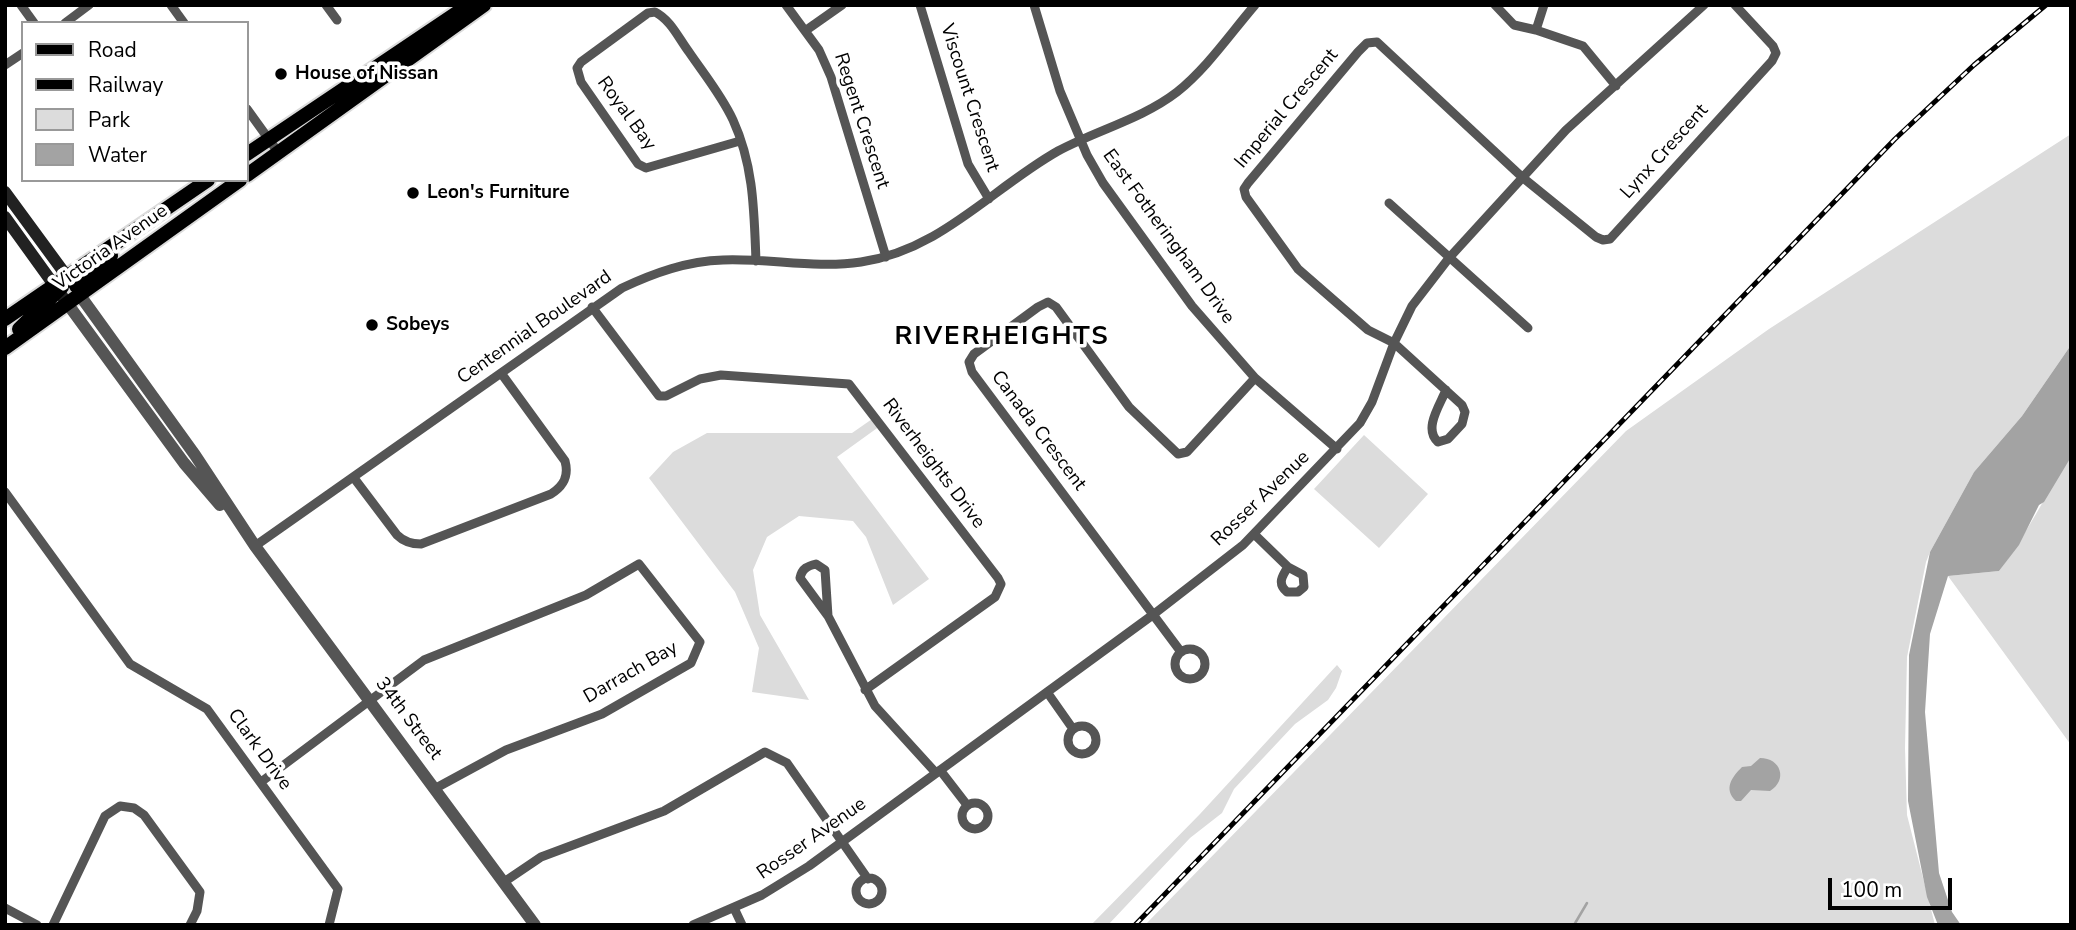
<!DOCTYPE html>
<style>
body{margin:0}
#map{position:relative;width:2076px;height:930px;overflow:hidden;background:#fff;font-family:"Nunito Sans",sans-serif}
canvas{display:block}
.frame{position:absolute;inset:0;border:7px solid #000;pointer-events:none}
.legend{position:absolute;left:21px;top:21px;width:228px;height:161px;box-sizing:border-box;background:#fff;border:2px solid #999;margin:0;padding:9px 12px;list-style:none;font-size:21px;color:#000}
.legend li{display:flex;align-items:center;gap:14px;height:35px}
.legend b{width:35px;border:2px solid #999}
.scale{position:absolute;left:1828px;top:878px;width:124px;height:32px;box-sizing:border-box;border:4px solid #000;border-top:0;padding-left:9px;font-size:21px;line-height:24px;white-space:nowrap;color:#000;-webkit-text-stroke:5px #fff;paint-order:stroke}
</style>
<div id="map">
<canvas width="2076" height="930"></canvas>
<div class="frame"></div>
<ul class="legend">
<li><b style="height:9px;background:#000"></b>Road</li>
<li><b style="height:9px;background:#000"></b>Railway</li>
<li><b style="height:19px;background:#dcdcdc"></b>Park</li>
<li><b style="height:19px;background:#a3a3a3"></b>Water</li>
</ul>
<div class="scale">100 m</div>
</div>
<script>
const c = document.querySelector('canvas').getContext('2d');
c.lineJoin = 'round';
function fill(path, color) { c.fillStyle = color; c.fill(path, 'evenodd'); }
function trace(path, color, width, dash) { c.strokeStyle = color; c.lineWidth = width; c.lineCap = dash ? 'butt' : 'round'; c.setLineDash(dash || []); c.stroke(path); }
function write(font, color, halo, rows, align = 'center') {
  c.font = font + ' "Nunito Sans",sans-serif'; c.lineWidth = 7; c.setLineDash([]); c.textBaseline = 'middle'; c.strokeStyle = halo; c.fillStyle = color; for (const [text, x, y, turn = 0] of rows) {
    c.save(); c.translate(x, y); c.rotate((+turn || 0) * Math.PI / 180); c.textAlign = isNaN(turn) ? turn : align; if (halo) c.strokeText(text, 0, 0); c.fillText(text, 0, 0); c.restore();
  }
}
const green = new Path2D(`
 M 2071,134 L 2071,345 L 2022,416 L 1974,472 L 1930,552 L 1926,562 L 1907,657 L 1905,748 L 1907,815 L 1935,925 L 1145,925 L 1626,431 L 1769,329 Z
 M 875,417 L 880,426 L 837,457 L 929,579 L 893,605 L 866,537 L 853,521 L 799,516 L 767,537 L 753,570 L 760,615 L 809,700 L 752,692 L 759,648 L 735,592 L 649,478 L 673,452 L 707,433 L 852,433 Z
 M 1364,435 L 1428,494 L 1379,548 L 1314,489 Z
 M 2071,457 L 2071,745 L 1948,576 L 1999,571 C 2027,535 2045,494 2071,457 Z
 M 1337,665 L 1342,671 L 1336,688 L 1328,700 L 1295,724 L 1234,789 L 1222,813 L 1190,838 L 1108,925 L 1091,925 L 1200,814 Z`);
const water = new Path2D(`
 M 2071,345 L 2071,457 L 2044,502 L 2039,505 L 2019,545 L 1999,571 L 1948,576 L 1930,634 L 1925,712 L 1939,873 L 1952,912 L 1961,925 L 1938,925 L 1927,897 L 1908,801 L 1909,655 L 1930,552 L 1974,472 L 2022,416 Z
 M 1760,758 C 1781,758 1788,780 1770,791 L 1751,790 L 1741,801 L 1736,801 C 1723,789 1732,777 1742,767 L 1751,766 Z`);
const stream = new Path2D(`
 M 1574,925 L 1587,903`);
const minor = new Path2D(`
 M 21,5 L 34,23
 M 171,5 L 184,23
 M 326,5 L 337,20
 M 786,5 L 819,50 L 831,77 L 886,257
 M 920,5 L 968,164 L 989,199
 M 1034,5 L 1060,91 L 1087,155 L 1103,183 L 1192,306 L 1255,378 L 1337,449
 M 1495,5 L 1514,25 L 1536,30 L 1583,46 L 1616,86
 M 65,23 L 89,5
 M 1536,30 L 1544,5
 M 805,31 L 842,5
 M 5,65 L 23,53
 M 247,109 L 278,152
 M 740,141 L 646,168 L 638,164 L 581,82 L 577,68 L 581,62 L 648,13 L 655,12 C 671,20 679,39 689,52 C 704,74 722,96 733,120 C 754,166 754,212 756,261
 M 1389,203 L 1528,328
 M 592,307 L 659,396 L 666,396 L 700,379 L 721,375 L 849,384 L 998,578 L 1001,584 L 995,597 L 865,690
 M 1446,390 C 1440,405 1423,429 1438,442 L 1448,439 L 1462,424 L 1465,412 L 1462,405 L 1394,343 L 1368,330 L 1298,269 L 1246,197 L 1244,189 L 1248,183 L 1358,52 L 1367,43 L 1377,42 L 1522,177 L 1596,237 L 1603,240 L 1610,239 L 1772,61 L 1776,53 L 1773,46 L 1735,5
 M 354,478 L 397,535 C 404,542 411,544 421,544 L 551,494 C 564,486 569,476 565,461 L 501,373
 M 5,492 L 130,664 L 207,709 L 338,889 L 329,925
 M 1254,534 L 1288,567 L 1303,575 L 1304,587 L 1298,592 L 1287,592 C 1277,584 1282,576 1288,567
 M 255,546 L 622,288 C 654,273 687,261 723,260 C 769,258 815,269 861,262 C 941,250 991,189 1058,151 C 1097,130 1142,119 1177,92 C 1207,68 1230,34 1255,5
 M 828,616 L 825,570 L 816,564 C 808,566 802,568 800,578 L 828,616 L 875,706 L 936,773
 M1175 664a15 15 0 1 1 30 0a15 15 0 1 1-30 0Z
 M 1181,652 L 972,372 L 969,362 L 974,354 L 1038,307 L 1048,302 L 1056,307 L 1129,407 L 1178,454 L 1187,452 L 1255,378
 M 1047,692 L 1073,729
 M1068 740a14 14 0 1 1 28 0a14 14 0 1 1-28 0Z
 M 940,770 L 967,805
 M 261,782 L 424,660 L 586,595 L 639,564 L 700,642 L 691,663 L 602,714 L 506,750 L 436,788
 M962 816a13 13 0 1 1 26 0a13 13 0 1 1-26 0Z
 M856 891a13 13 0 1 1 26 0a13 13 0 1 1-26 0Z
 M 504,882 L 541,857 L 664,811 L 765,752 L 787,763 L 868,879
 M 5,908 L 37,925
 M 734,908 L 742,925
 M 53,925 L 105,816 L 120,806 L 134,808 L 144,815 L 200,892 L 197,911 L 190,925
 M 693,925 L 762,895 L 809,866 L 1154,614 L 1243,545 L 1360,423 L 1372,402 L 1394,343 L 1412,306 L 1449,258 L 1566,130 L 1704,5`);
const tertiary = new Path2D(`
 M 79,294 L 195,455 L 255,546 L 535,925
 M 67,303 L 184,463 L 220,505`);
const secondary = new Path2D(`
 M 5,192 L 71,282
 M 5,217 L 67,303`);
const primary = new Path2D(`
 M 247,154 L 464,8
 M 247,175 L 484,5
 M 76,286 L 111,256
 M 5,319 L 208,180
 M 19,329 L 62,287
 M 5,348 L 240,180`);
const rail = new Path2D(`
 M 1135,925 L 1895,139 L 1974,65 L 2046,5`);
const markers = [
 [281,74,7,"#000"],
 [413,193,7,"#000"],
 [372,325,7,"#000"]
];
const poiNames = [
 ["House of Nissan",295,74],
 ["Leon's Furniture",427,193],
 ["Sobeys",386,325]
];
const streetNames = [
 ["Viscount Crescent",969,98,72],
 ["Imperial Crescent",1287,109,-50],
 ["Royal Bay",626,114,54],
 ["Regent Crescent",861,121,72],
 ["Lynx Crescent",1665,152,-48],
 ["East Fotheringham Drive",1168,237,54],
 ["Victoria Avenue",111,248,-35],
 ["Centennial Boulevard",535,328,-35],
 ["Canada Crescent",1038,431,53],
 ["Riverheights Drive",933,464,53],
 ["Rosser Avenue",1261,499,-44],
 ["Darrach Bay",631,673,-30],
 ["34th Street",408,719,53],
 ["Clark Drive",259,750,54],
 ["Rosser Avenue",812,839,-35]
];
const districtNames = [
 ["RIVERHEIGHTS",1002,338]
];
fill(green, '#dcdcdc');
fill(water, '#a3a3a3');
trace(stream, '#a3a3a3', 2.5);
trace(primary, '#dbdbdb', 18);
trace(minor, '#555', 9);
trace(tertiary, '#555', 12);
trace(secondary, '#222', 12);
trace(primary, '#000', 14);
trace(rail, '#000', 5);
trace(rail, '#fff', 2.5, [8]);
for (const [x, y, r, color] of markers) { const dot = new Path2D(); dot.arc(x, y, r, 0, 2 * Math.PI); c.fillStyle = color; c.fill(dot); trace(dot, '#fff', 2.5); }
write('bold 19px', '#000', '#fff', poiNames, 'left');
write('19px', '#000', '#fff', streetNames);
c.letterSpacing = '2px';
write('bold 26px', '#000', '#fff', districtNames);
c.letterSpacing = '0px';
</script>
